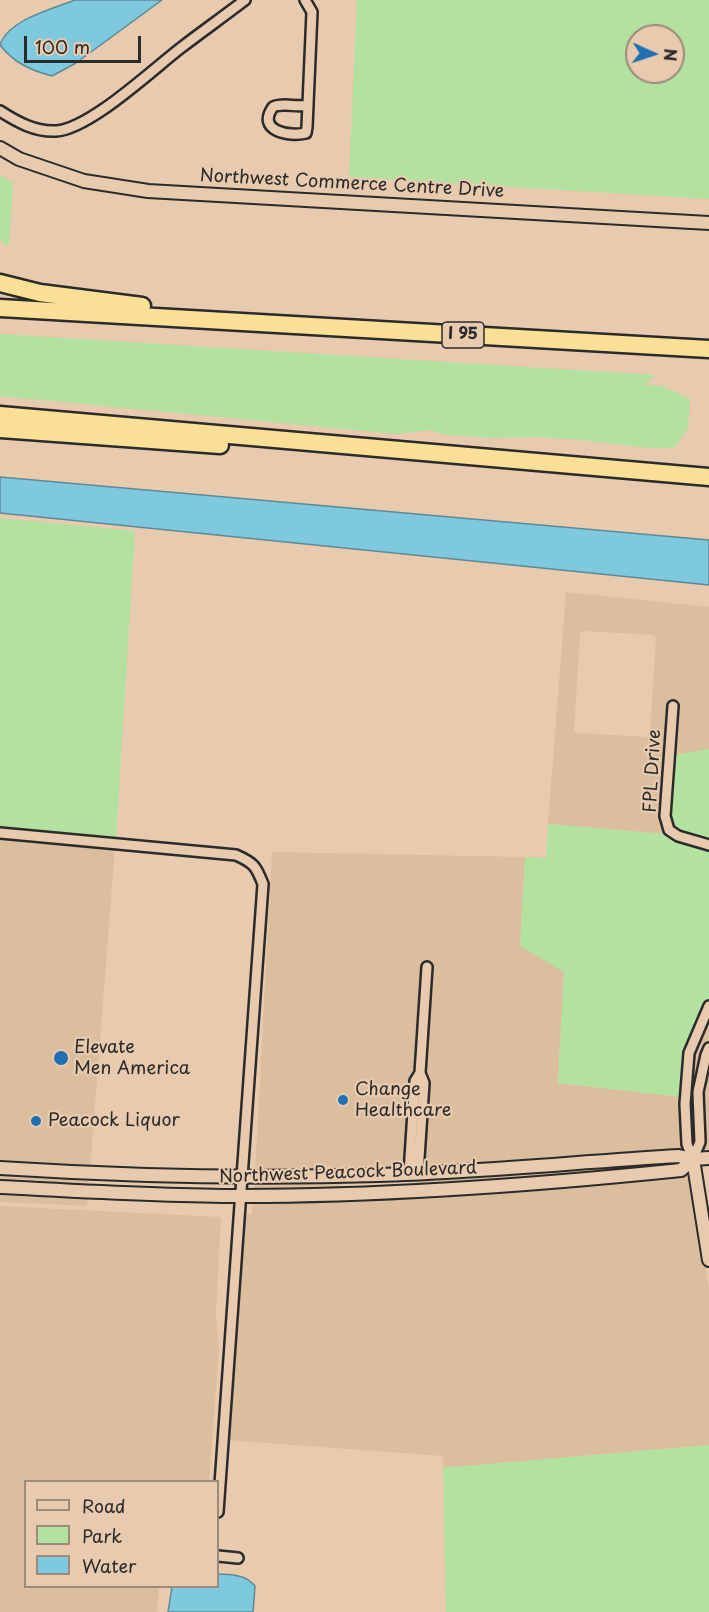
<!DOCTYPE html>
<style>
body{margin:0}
#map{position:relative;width:709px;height:1612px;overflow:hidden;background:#e8caae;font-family:"Playpen Sans",sans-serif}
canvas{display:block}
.legend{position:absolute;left:24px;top:1480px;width:195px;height:108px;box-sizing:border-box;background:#e8caae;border:2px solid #9c8a7a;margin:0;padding:8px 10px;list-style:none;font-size:18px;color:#2b2b2b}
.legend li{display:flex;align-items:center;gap:12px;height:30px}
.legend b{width:30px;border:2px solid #9c8a7a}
.north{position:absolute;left:625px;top:24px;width:60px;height:60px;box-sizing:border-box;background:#e8caae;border:2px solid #9c8a7a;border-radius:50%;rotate:93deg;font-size:16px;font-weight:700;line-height:24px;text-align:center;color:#2b2b2b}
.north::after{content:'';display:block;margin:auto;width:21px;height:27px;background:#1f6fb2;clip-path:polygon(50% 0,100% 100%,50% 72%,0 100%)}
.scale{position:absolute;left:24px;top:36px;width:117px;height:27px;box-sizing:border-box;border:3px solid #2b2b2b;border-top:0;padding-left:8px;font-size:18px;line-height:21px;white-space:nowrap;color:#2b2b2b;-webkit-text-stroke:4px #e8caae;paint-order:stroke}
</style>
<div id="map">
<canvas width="709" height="1612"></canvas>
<ul class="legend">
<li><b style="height:8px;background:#e8caae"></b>Road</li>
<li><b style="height:16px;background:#b2e1a0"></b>Park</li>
<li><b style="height:16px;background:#7ec9de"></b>Water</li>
</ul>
<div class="north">N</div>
<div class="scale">100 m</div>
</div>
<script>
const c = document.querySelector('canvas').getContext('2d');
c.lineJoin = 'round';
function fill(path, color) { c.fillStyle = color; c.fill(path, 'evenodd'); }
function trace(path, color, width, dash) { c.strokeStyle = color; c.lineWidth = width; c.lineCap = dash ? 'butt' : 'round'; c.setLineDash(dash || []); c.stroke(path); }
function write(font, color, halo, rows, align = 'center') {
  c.font = font + ' "Playpen Sans",sans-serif'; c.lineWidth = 4.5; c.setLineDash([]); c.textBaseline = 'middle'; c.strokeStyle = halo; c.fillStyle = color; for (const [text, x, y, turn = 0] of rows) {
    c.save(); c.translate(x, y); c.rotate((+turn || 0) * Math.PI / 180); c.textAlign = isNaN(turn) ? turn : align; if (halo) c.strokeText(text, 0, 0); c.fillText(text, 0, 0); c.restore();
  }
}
const built = new Path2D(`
 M 566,592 L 709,607 L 709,749 L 674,755 L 677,703 L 669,702 L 661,816 L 665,834 L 548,824 ZM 583,631 L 652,635 L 656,637 L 650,734 L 648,737 L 578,733 L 574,731 L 580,634 Z
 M 0,837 L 115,847 L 90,1170 L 0,1164 Z
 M 272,852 L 525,857 L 520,946 L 564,971 L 558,1083 L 681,1097 L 686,1154 L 422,1169 L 429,1084 L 425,1071 L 432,963 L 423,962 L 416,1070 L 414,1071 L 405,1170 L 255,1173 Z
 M 709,1018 L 709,1038 L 701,1054 L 694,1092 L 696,1141 L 693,1147 L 692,1143 L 690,1104 L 693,1054 Z
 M 709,1061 L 709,1154 L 700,1155 L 705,1142 L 703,1093 Z
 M 684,1161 L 679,1166 L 408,1188 L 415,1184 L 420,1177 Z
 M 690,1168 L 709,1289 L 709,1445 L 443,1468 L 443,1456 L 227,1440 L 244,1214 L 252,1214 L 253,1200 Z
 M 0,1172 L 89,1178 L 88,1188 L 0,1183 Z
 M 408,1178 L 401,1182 L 389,1183 L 344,1184 L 327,1190 L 254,1192 L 254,1181 Z
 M 0,1191 L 88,1196 L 87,1206 L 0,1202 Z
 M 0,1206 L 221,1217 L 216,1313 L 219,1350 L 209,1481 L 26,1482 L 26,1586 L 159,1587 L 157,1612 L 0,1612 Z`);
const green = new Path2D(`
 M 357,0 L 709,0 L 709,199 L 349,177 ZM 637,36 L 673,36 L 673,72 L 637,72 Z
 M 0,175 L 13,183 L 9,247 L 0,240 Z
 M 0,334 L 655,375 L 644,385 L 662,386 L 690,399 L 688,429 L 674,448 L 649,448 L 570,439 L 542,437 L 494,438 L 446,435 L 429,430 L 397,434 L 0,396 Z
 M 0,518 L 135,531 L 116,837 L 0,828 Z
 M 709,749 L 709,841 C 700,838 678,835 673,827 C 666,817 673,769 674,755 Z
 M 548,824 L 664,834 L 665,831 L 709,849 L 709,999 L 706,1002 L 685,1051 L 681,1097 L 558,1083 L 564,972 L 520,946 L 525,857 L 546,858 Z
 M 709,1445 L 709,1612 L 446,1612 L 443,1468 Z`);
const water = new Path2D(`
 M 75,0 L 162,0 L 76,63 L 52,76 C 30,70 14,63 0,45 C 8,20 52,9 75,0 Z
 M 0,477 L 709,540 L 709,585 L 0,513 Z
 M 218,1574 C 232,1575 245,1574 255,1586 L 253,1612 L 168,1612 L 172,1587 L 218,1586 Z`);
const street = new Path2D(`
 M 305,0 L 312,12 L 307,127 L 306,133 C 289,137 256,131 273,107 C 284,102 296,108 308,105
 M 0,111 C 17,122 35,132 56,131 C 90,129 153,69 182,47 C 203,31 224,16 245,0
 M 673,706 L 665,816 L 669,830 L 678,836 L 709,845
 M 0,833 L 236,855 C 254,863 256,866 263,884 L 218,1512
 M 693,1159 L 687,1144 L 685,1104 L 689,1053 L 709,1006
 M 693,1159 L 700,1142 L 698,1092 L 706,1055 L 709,1048
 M 409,1173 L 415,1081 L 420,1073 L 427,967
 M 418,1173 L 424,1083 L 420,1073
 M 218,1556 L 238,1558`);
const secondary = new Path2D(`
 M 0,148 L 19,159 L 84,181 L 148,191 L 709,223
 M 693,1159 L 709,1260
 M 0,1168 C 126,1176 252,1179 378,1175 C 479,1172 578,1162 679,1156 L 693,1159 L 709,1158
 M 0,1187 C 80,1191 161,1196 241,1196 C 388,1196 535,1185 681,1170 L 693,1159`);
const highway = new Path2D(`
 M 0,283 L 40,293 L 142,306
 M 0,308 L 709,349
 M 0,415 L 709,477
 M 0,429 L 220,445`);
const markers = [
 [61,1058,8,"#1f6fb2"],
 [343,1100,6,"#1f6fb2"],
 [36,1121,6,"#1f6fb2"]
];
const shields = [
 [463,335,42]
];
const shieldNames = [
 ["I 95",463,335]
];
const streetNames = [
 ["Northwest Commerce Centre Drive",352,184,3],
 ["FPL Drive",653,771,-87],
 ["Northwest Peacock Boulevard",348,1173,-2]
];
const poiNames = [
 ["Elevate",74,1048],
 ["Men America",74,1069],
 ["Change",355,1090],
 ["Healthcare",355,1111],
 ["Peacock Liquor",48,1121]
];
fill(built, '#dabe9e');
fill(green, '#b2e1a0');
fill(water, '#7ec9de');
trace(water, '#5d8a96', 1.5);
trace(street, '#2b2b2b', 14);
trace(secondary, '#2b2b2b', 16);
trace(highway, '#2b2b2b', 21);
trace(street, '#e8caae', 9);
trace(secondary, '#e8caae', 12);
trace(highway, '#fadf96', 16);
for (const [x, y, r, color] of markers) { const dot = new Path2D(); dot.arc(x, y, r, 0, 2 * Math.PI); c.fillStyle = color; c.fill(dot); trace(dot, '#e8caae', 2); }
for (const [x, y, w] of shields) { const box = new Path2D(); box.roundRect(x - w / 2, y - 13, w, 26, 4.5); c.fillStyle = '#e8caae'; c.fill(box); trace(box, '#2b2b2b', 1.5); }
write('bold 16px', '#2b2b2b', null, shieldNames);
write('18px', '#2b2b2b', '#e8caae', streetNames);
write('18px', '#2b2b2b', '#e8caae', poiNames, 'left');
</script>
